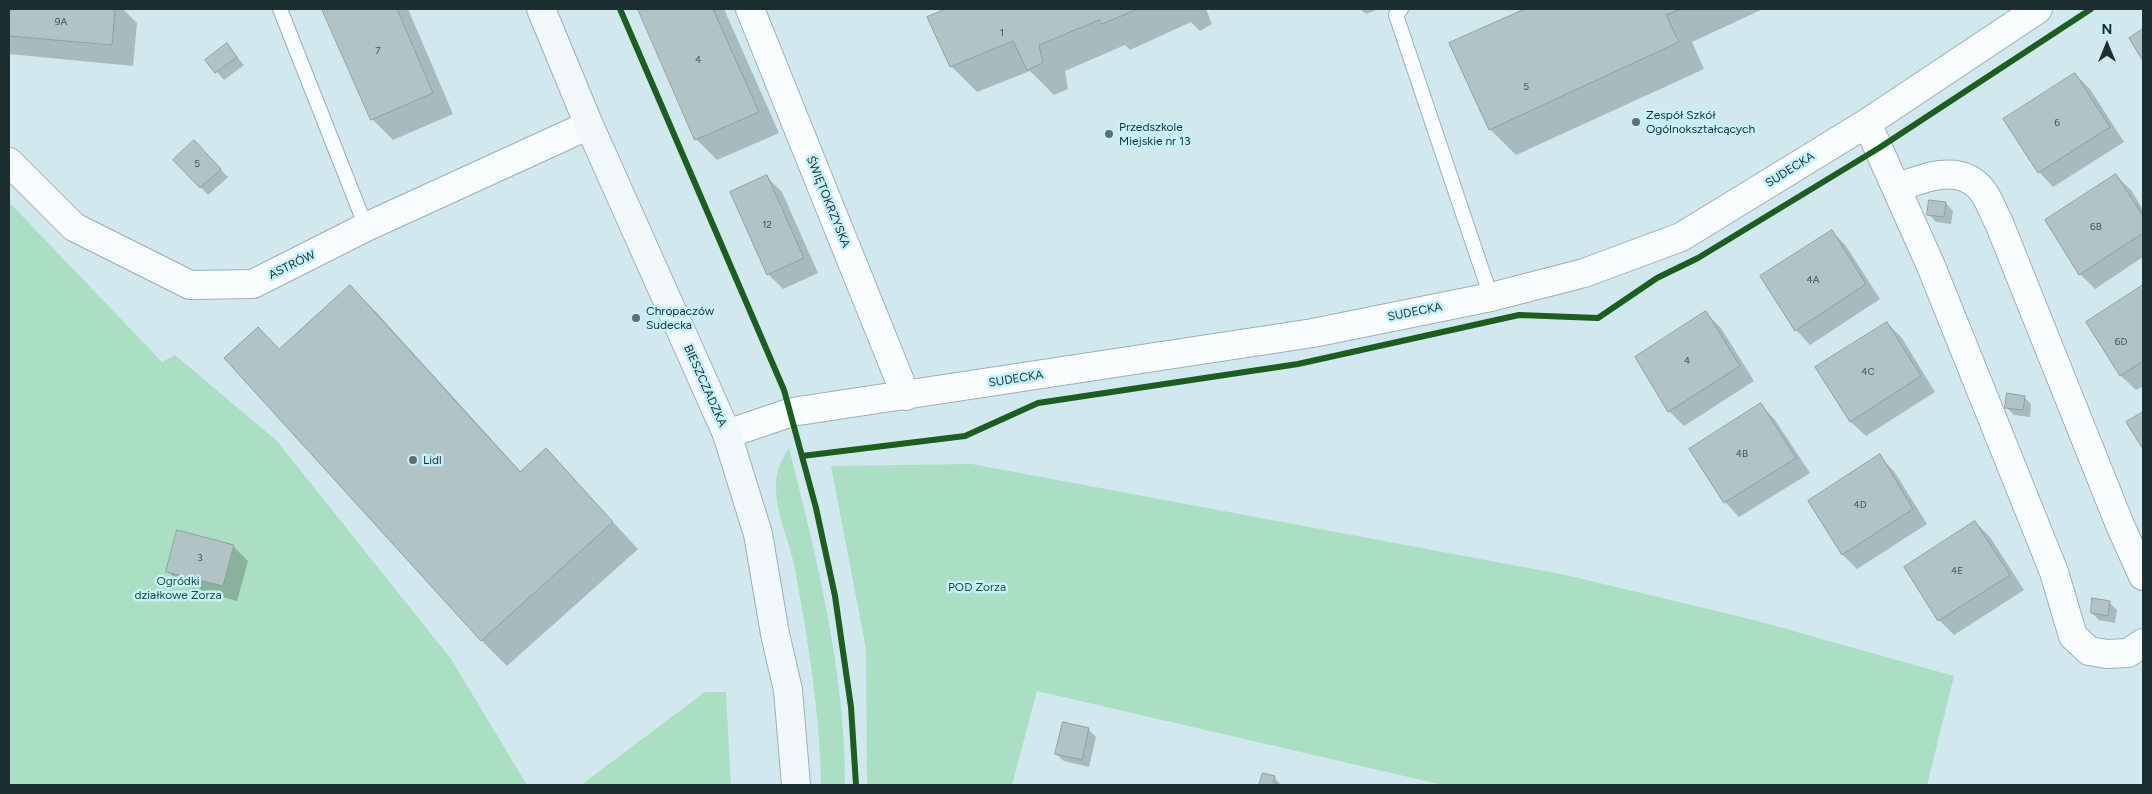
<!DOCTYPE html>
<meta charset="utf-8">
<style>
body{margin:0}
#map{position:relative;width:2152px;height:794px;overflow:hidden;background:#d1e9ee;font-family:Figtree,sans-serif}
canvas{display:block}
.frame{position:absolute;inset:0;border:10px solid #1d2e31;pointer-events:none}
.north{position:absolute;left:2082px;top:20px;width:50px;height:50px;-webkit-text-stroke:4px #c5f1fa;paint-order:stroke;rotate:0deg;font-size:14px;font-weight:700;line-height:20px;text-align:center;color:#1d2e31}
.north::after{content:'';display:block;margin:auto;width:18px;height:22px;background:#1d2e31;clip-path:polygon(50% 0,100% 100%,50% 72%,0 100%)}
</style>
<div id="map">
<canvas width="2152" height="794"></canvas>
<div class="frame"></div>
<div class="north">N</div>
</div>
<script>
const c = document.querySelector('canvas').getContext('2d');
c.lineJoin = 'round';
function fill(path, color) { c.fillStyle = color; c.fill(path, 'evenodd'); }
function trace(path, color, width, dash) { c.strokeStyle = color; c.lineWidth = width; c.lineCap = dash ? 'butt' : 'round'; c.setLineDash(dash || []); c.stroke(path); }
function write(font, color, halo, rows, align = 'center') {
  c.font = font + ' Figtree,sans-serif'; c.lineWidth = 5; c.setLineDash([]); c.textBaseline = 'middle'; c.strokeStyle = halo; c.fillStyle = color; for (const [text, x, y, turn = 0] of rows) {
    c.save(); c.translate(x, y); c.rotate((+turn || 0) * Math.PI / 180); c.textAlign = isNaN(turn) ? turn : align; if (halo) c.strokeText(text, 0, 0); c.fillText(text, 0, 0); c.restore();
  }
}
const green = new Path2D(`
 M 9,202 L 162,362 L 175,355 L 277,441 L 451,659 L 527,785 L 9,785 Z
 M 789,448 C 817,559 845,670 845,785 L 821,785 C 820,712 808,641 795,569 C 790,542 776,515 776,487 C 775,473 781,460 789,448 Z
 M 972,464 L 1566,575 L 1754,620 L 1954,676 L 1927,785 L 1443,785 L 1037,691 L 1012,785 L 867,785 L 866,649 L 831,466 Z
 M 705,692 L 726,692 L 731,785 L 581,785 Z`);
const shadow = new Path2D(`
 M 9,9 L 123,9 L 137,23 L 133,66 L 9,54 Z
 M 324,9 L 408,9 L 453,114 L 393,140 L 372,119 Z
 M 639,9 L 724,9 L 779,133 L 717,160 L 696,139 Z
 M 949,9 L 1206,9 L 1212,24 L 1200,31 L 1191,22 L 1130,50 L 1125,45 L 1065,71 L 1068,89 L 1054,95 L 1030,71 L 977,92 L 951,66 L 929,17 Z
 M 1360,9 L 1378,9 L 1366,14 Z
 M 1529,9 L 1763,9 L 1692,42 L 1704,69 L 1516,155 L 1490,129 L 1451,44 Z
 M 227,45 L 244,65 L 224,80 L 207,60 Z
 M 2075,74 L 2090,89 L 2124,142 L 2053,187 L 2039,172 Z
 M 194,142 L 228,177 L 208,195 L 175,160 Z
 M 2116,176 L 2131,190 L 2143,210 L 2143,257 L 2095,289 L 2080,274 Z
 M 767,177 L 782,192 L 818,273 L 783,289 L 768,274 Z
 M 1946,203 L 1953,211 L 1951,224 L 1936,222 L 1928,214 Z
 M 1832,231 L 1846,246 L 1880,299 L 1810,345 L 1796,330 Z
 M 350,286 L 376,312 L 521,472 L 546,450 L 638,549 L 507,666 L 481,640 L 279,350 Z
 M 2143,286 L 2143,386 L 2136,390 L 2121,376 L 2087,322 Z
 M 1706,313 L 1721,328 L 1754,381 L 1684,426 L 1669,411 Z
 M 1887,323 L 1902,338 L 1935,392 L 1866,436 L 1851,422 L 1817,368 Z
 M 2024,397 L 2031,404 L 2030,417 L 2014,415 L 2007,408 Z
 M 1761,405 L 1775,420 L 1810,473 L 1739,517 L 1725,502 Z
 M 1879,456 L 1894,471 L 1927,524 L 1857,569 L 1843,555 L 1809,501 Z
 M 1975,522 L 1990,537 L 2024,590 L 1954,635 L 1939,620 Z
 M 233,546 L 248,561 L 237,601 L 182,586 L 168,571 Z
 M 2109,602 L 2117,610 L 2115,623 L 2099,620 L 2092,613 Z
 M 1064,723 L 1089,730 L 1096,737 L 1089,767 L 1064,761 L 1056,754 Z
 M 1264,774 L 1274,777 L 1281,785 L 1260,785 Z`);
const building = new Path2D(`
 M 9,9 L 115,9 L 112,45 L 9,36 Z
 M 322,9 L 397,9 L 433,93 L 371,120 Z
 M 638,9 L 713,9 L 759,112 L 695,140 Z
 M 946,9 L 1138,9 L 1102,24 L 1099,20 L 1039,45 L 1043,63 L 1027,70 L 1013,41 L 950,67 L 927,17 Z
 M 1525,9 L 1681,9 L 1666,15 L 1679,42 L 1489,130 L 1449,43 Z
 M 2143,29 L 2143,61 L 2129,38 Z
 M 227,43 L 237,57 L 215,73 L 205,60 Z
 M 2075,73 L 2110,127 L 2038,173 L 2003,119 Z
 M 194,140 L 221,169 L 200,188 L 173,160 Z
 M 2116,174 L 2143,216 L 2143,233 L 2079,275 L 2045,220 Z
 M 767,175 L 804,258 L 767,275 L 730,192 Z
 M 1929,200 L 1946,202 L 1944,217 L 1927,215 Z
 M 1832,230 L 1866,284 L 1795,331 L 1760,276 Z
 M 350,285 L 520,472 L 546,448 L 613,522 L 481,641 L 224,358 L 258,327 L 279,349 Z
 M 2143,285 L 2143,361 L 2120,376 L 2086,322 Z
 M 1706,311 L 1740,366 L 1668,412 L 1635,357 Z
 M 1887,322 L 1921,376 L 1850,422 L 1815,367 Z
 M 2007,393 L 2025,396 L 2023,410 L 2005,408 Z
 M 1761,403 L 1796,458 L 1724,503 L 1689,449 Z
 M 2143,412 L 2143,449 L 2126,422 Z
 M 1880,454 L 1913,509 L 1842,555 L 1808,501 Z
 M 1975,521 L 2010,575 L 1938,621 L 1904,567 Z
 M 177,530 L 234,545 L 223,586 L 166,572 Z
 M 2092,598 L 2110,601 L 2108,616 L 2091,613 Z
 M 1063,722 L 1089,728 L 1082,760 L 1055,754 Z
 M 1263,773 L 1275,776 L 1273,782 L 1279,785 L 1259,785 Z`);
const lane = new Path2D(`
 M 280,9 L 366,227
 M 1401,9 L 1396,15 L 1491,297`);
const street = new Path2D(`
 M 750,9 L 906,396
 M 1867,123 L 1931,266 L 2054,572 L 2073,636 L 2089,651 L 2107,654 L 2128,653 L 2143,643
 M 9,162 L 74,227 L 190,285 L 253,284 L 366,227 L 589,125
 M 1897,188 C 1922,178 1959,163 1981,189 C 1989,198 1993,212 1999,223 L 2120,525 L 2143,576
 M 727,434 L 792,412 L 1313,333 L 1491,297 L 1584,273 L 1681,237 L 1867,123 L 2038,9`);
const secondary = new Path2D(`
 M 541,9 L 589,125 L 727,434 L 758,534 L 775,634 L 788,690 L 796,785`);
const cycleway = new Path2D(`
 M 620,9 L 784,390 L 816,508 L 835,596 L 851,707 L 856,785
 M 802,456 L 965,436 L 1038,403 L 1298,364 L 1519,315 L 1598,318 L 1657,278 L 1698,258 L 1879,148 L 2091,9`);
const markers = [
 [1636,122,5,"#5c6f73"],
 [1109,134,5,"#5c6f73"],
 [636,318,5,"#5c6f73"],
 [413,460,5,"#5c6f73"]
];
const numberNames = [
 ["9A",61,22],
 ["1",1002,33],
 ["7",378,51],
 ["4",698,60],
 ["5",1526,87],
 ["6",2057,123],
 ["5",197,164],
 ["12",767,225],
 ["6B",2096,227],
 ["4A",1813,280],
 ["6D",2121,342],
 ["4",1687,361],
 ["4C",1868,372],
 ["4B",1742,454],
 ["4D",1860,505],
 ["3",200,558],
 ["4E",1957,571]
];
const poiNames = [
 ["Zespół Szkół",1646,115],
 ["Ogólnokształcących",1646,129],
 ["Przedszkole",1119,127],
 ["Miejskie nr 13",1119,141],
 ["Chropaczów",646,311],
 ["Sudecka",646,325],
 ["Lidl",423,460]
];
const streetNames = [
 ["SUDECKA",1790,170,-32],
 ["ŚWIĘTOKRZYSKA",828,202,68],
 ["ASTRÓW",292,265,-26],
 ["SUDECKA",1415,312,-11],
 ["SUDECKA",1016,379,-9],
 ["BIESZCZADZKA",705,386,66]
];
const parkNames = [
 ["Ogródki",178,581],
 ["działkowe Zorza",178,595],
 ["POD Zorza",977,587]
];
fill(green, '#abdfc3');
fill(shadow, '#0003');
fill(building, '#b1c3c4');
trace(building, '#8da0a1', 1);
trace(lane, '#9dafb3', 16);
trace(street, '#9dafb3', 30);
trace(secondary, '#9dafb3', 30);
trace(lane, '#f8fcfc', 14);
trace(street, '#f8fcfc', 28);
trace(secondary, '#f2f7fa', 28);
trace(cycleway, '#1b5e20', 6);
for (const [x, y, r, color] of markers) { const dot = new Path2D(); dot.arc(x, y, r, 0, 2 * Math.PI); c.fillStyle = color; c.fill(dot); trace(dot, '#c5f1fa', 2); }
write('10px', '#425356', null, numberNames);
write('12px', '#1d2e31', '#c5f1fa', poiNames, 'left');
write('12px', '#1d2e31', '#c5f1fa', streetNames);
write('12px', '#1b532e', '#c5f1fa', parkNames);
</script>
